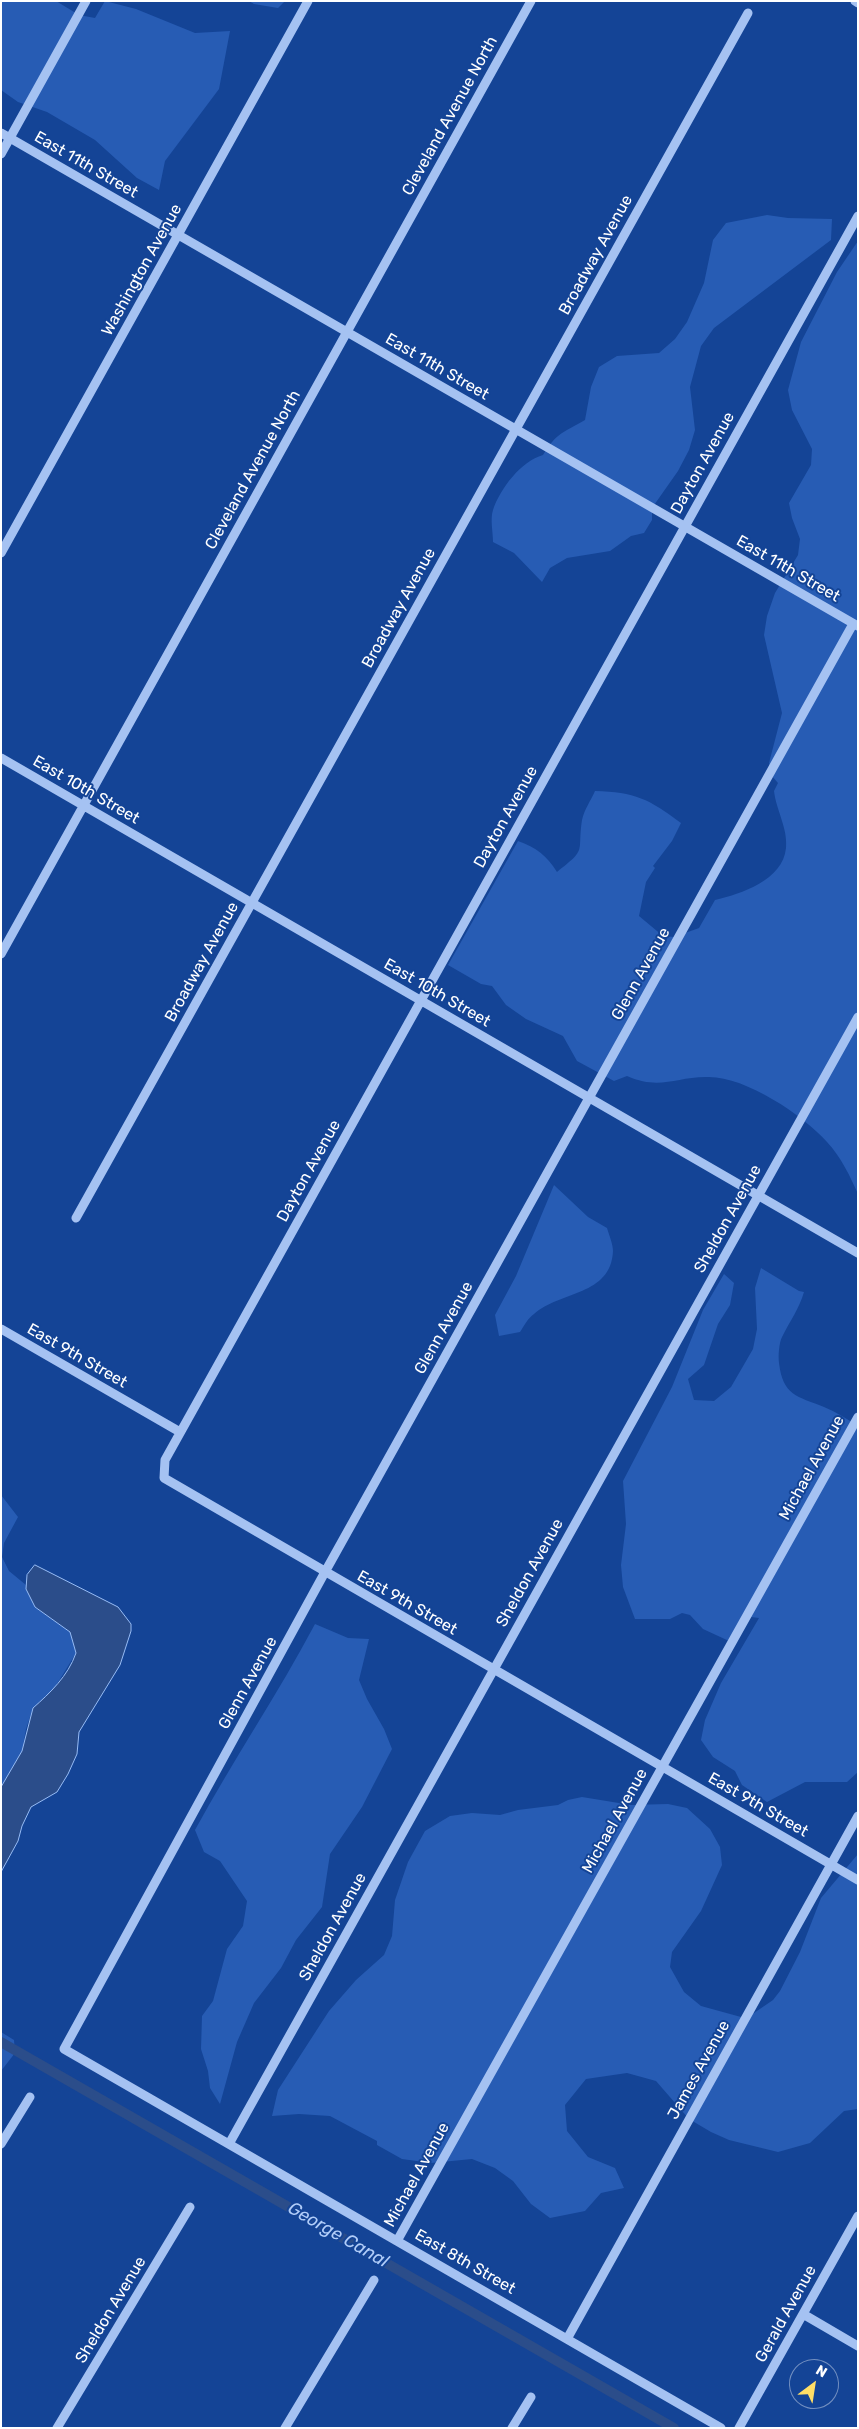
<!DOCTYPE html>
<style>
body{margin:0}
#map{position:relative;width:859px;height:2429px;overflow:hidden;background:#144496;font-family:Rubik,sans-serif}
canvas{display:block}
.frame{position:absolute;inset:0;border:2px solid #fff;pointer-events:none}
.north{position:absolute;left:789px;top:2359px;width:50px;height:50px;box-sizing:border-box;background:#144496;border:1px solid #728fc0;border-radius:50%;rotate:31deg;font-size:14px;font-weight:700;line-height:20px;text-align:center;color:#fff}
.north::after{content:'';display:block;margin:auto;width:18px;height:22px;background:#ffde66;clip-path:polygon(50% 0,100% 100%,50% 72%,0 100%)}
</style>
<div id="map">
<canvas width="859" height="2429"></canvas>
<div class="frame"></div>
<div class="north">N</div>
</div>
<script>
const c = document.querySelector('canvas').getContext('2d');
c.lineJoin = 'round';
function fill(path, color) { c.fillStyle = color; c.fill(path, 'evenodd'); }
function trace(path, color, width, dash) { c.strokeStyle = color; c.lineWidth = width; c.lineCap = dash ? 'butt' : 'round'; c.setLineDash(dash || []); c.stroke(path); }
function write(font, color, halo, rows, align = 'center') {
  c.font = font + ' Rubik,sans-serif'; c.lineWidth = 4; c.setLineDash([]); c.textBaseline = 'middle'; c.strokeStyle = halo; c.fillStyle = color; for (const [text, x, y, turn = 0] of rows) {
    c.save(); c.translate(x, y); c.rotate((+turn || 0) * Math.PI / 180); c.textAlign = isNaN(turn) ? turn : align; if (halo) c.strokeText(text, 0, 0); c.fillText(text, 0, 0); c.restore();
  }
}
const green = new Path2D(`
 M 1,1 L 56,1 L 79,15 L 95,18 L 105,1 L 136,9 L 195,33 L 230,31 L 219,89 L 165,161 L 159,190 L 137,178 L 95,140 L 47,112 L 18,102 L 1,90 Z
 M 249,1 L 285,1 L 278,8 L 254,4 Z
 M 767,215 L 788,218 L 832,219 L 831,240 L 714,328 L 701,346 L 690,387 L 695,430 L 689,450 L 678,471 L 652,508 L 652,520 L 644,533 L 631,536 L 610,551 L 567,558 L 550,568 L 542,582 L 514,553 L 493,542 C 493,532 490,519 493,510 C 500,489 521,461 543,455 C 557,432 563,433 585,420 L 591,387 L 599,367 L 617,356 L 659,353 L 675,339 L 687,322 L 704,283 L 713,240 L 726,223 Z
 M 858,241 L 858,1194 C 850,1176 841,1157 827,1142 C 803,1115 746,1077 709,1077 C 676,1076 661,1091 627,1076 L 614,1081 L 577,1061 L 563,1036 L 526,1019 L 506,1005 L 492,986 L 481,984 L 448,965 L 518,841 C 536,847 547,856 557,872 C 588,848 577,853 582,820 C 584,810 591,800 595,791 C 635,792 649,799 681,823 L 672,841 L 653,866 L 655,868 L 646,882 L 639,916 L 663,936 L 674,937 L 699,928 L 715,900 C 741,894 783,880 786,848 C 788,828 776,810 774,791 L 778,783 L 771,775 L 769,763 L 782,713 L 764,635 L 767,616 L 775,593 L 798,555 L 800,539 L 792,518 L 789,503 L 811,465 L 812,449 L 792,410 L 788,390 L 801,342 L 837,272 Z
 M 554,1185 L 588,1217 L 607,1228 C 609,1235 613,1244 613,1251 C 611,1296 560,1291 534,1314 C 528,1318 524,1326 520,1332 L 499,1336 L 495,1315 L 516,1276 Z
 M 761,1268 L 799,1291 L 804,1292 C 799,1309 790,1321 782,1337 C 779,1343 778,1356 779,1363 C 783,1396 797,1396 824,1407 C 836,1412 847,1419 858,1426 L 858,1772 L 847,1782 L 805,1782 L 767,1802 L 742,1785 L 735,1771 L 713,1757 L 701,1740 L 705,1720 L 721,1683 L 759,1618 L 743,1616 L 729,1641 L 703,1629 L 690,1615 L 682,1613 L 670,1619 L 635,1619 L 623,1587 L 621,1565 L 626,1524 L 623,1481 L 672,1387 L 703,1310 L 724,1274 L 734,1283 L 730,1305 L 718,1324 L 704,1365 L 688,1379 L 694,1400 L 714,1401 L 731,1387 L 753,1349 L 757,1329 L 755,1288 Z
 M 1,1495 L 18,1517 L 4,1543 L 2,1557 L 9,1571 L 26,1585 L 35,1607 L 70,1632 L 76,1653 L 54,1689 L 45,1700 L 33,1708 L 26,1729 L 22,1751 L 1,1787 Z
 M 315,1624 L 348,1638 L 369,1639 L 359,1680 L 367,1699 L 384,1729 L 392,1749 L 362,1807 L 330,1854 L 322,1907 L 296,1940 L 281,1968 L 254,2003 L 237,2042 L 220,2104 L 210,2088 L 208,2071 L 201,2049 L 202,2016 L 213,2001 L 227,1949 L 243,1926 L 247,1901 L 220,1861 L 204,1852 L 195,1830 C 233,1760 278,1694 315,1624 Z
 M 582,1797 L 631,1805 L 668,1804 L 687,1808 L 710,1829 L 720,1847 L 722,1865 L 701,1911 L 672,1952 L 670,1967 L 684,1992 L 701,2006 L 741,2017 L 754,2013 L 773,2000 L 780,1991 L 800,1952 L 821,1898 L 858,1854 L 858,2109 L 844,2111 L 810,2143 L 778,2152 L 729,2140 L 711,2132 L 689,2119 L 656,2081 L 627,2073 L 586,2079 L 565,2105 L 567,2131 L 588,2157 L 615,2168 L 624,2188 L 601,2193 L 585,2211 L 550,2218 L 531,2204 L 513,2181 L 495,2168 L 472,2159 L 431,2163 L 402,2159 L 377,2145 L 377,2141 L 330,2116 L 299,2114 L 272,2116 L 278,2090 L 329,2011 L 356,1980 L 384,1955 L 392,1936 L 395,1900 L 408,1862 L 425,1831 L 450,1816 L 472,1813 L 500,1815 L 518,1810 L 558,1805 L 568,1800 Z
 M 1,2032 L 14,2040 L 15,2053 L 1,2071 Z`);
const water = new Path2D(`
 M 35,1565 L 118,1607 L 131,1624 L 131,1631 L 120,1665 L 79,1732 L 77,1754 L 68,1774 L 57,1792 L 31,1807 L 22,1826 L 18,1841 L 1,1872 L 1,1787 L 22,1751 L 33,1708 C 50,1693 68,1676 76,1653 L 70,1632 L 35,1607 L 26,1589 L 27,1575 Z`);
const canal = new Path2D(`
 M 1,2042 L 674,2428`);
const minor = new Path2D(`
 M 855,1 L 858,3
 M 1,133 L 858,626
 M 1,154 L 86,1
 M 858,216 L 165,1460 L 164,1478 L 858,1880
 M 1,553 L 308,1
 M 1,758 L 858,1253
 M 1,954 L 531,1
 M 76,1218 L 748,13
 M 1,1329 L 180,1432
 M 1,2144 L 30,2097
 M 229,2144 L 858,1017
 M 397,2241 L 858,1417
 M 803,2314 L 858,2346
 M 567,2339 L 858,1816
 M 57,2428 L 190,2207
 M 285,2428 L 374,2280
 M 512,2428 L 531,2397
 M 721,2428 L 64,2049 L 325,1572 L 853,624
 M 739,2428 L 858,2216`);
const streetNames = [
 ["Cleveland Avenue North",450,116,-61],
 ["East 11th Street",86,165,30],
 ["Broadway Avenue",596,255,-61],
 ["Washington Avenue",142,270,-61],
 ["East 11th Street",437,367,30],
 ["Dayton Avenue",703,463,-61],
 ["Cleveland Avenue North",253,470,-61],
 ["East 11th Street",788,569,30],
 ["Broadway Avenue",399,608,-61],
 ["East 10th Street",86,790,30],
 ["Dayton Avenue",506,817,-61],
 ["Broadway Avenue",202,962,-61],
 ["Glenn Avenue",641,974,-61],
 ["East 10th Street",437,993,30],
 ["Dayton Avenue",309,1171,-61],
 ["Sheldon Avenue",728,1219,-61],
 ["Glenn Avenue",444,1328,-61],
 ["East 9th Street",77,1356,30],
 ["Michael Avenue",812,1468,-61],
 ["Sheldon Avenue",530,1573,-61],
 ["East 9th Street",407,1603,30],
 ["Glenn Avenue",248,1683,-61],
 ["East 9th Street",758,1805,30],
 ["Michael Avenue",615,1821,-61],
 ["Sheldon Avenue",333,1927,-61],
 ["James Avenue",699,2070,-61],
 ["Michael Avenue",417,2175,-61],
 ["East 8th Street",465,2262,30],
 ["Sheldon Avenue",111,2310,-59],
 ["Gerald Avenue",786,2314,-61]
];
const waterNames = [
 ["George Canal",338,2235,30]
];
fill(green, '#275cb4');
fill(water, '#2b4d8a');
trace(water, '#97bcf5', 1);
trace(canal, '#2b4d8a', 10);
trace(minor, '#a5c2f2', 9);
write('16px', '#fff', '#144496', streetNames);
write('italic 18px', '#b1cdf9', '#144496', waterNames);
</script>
